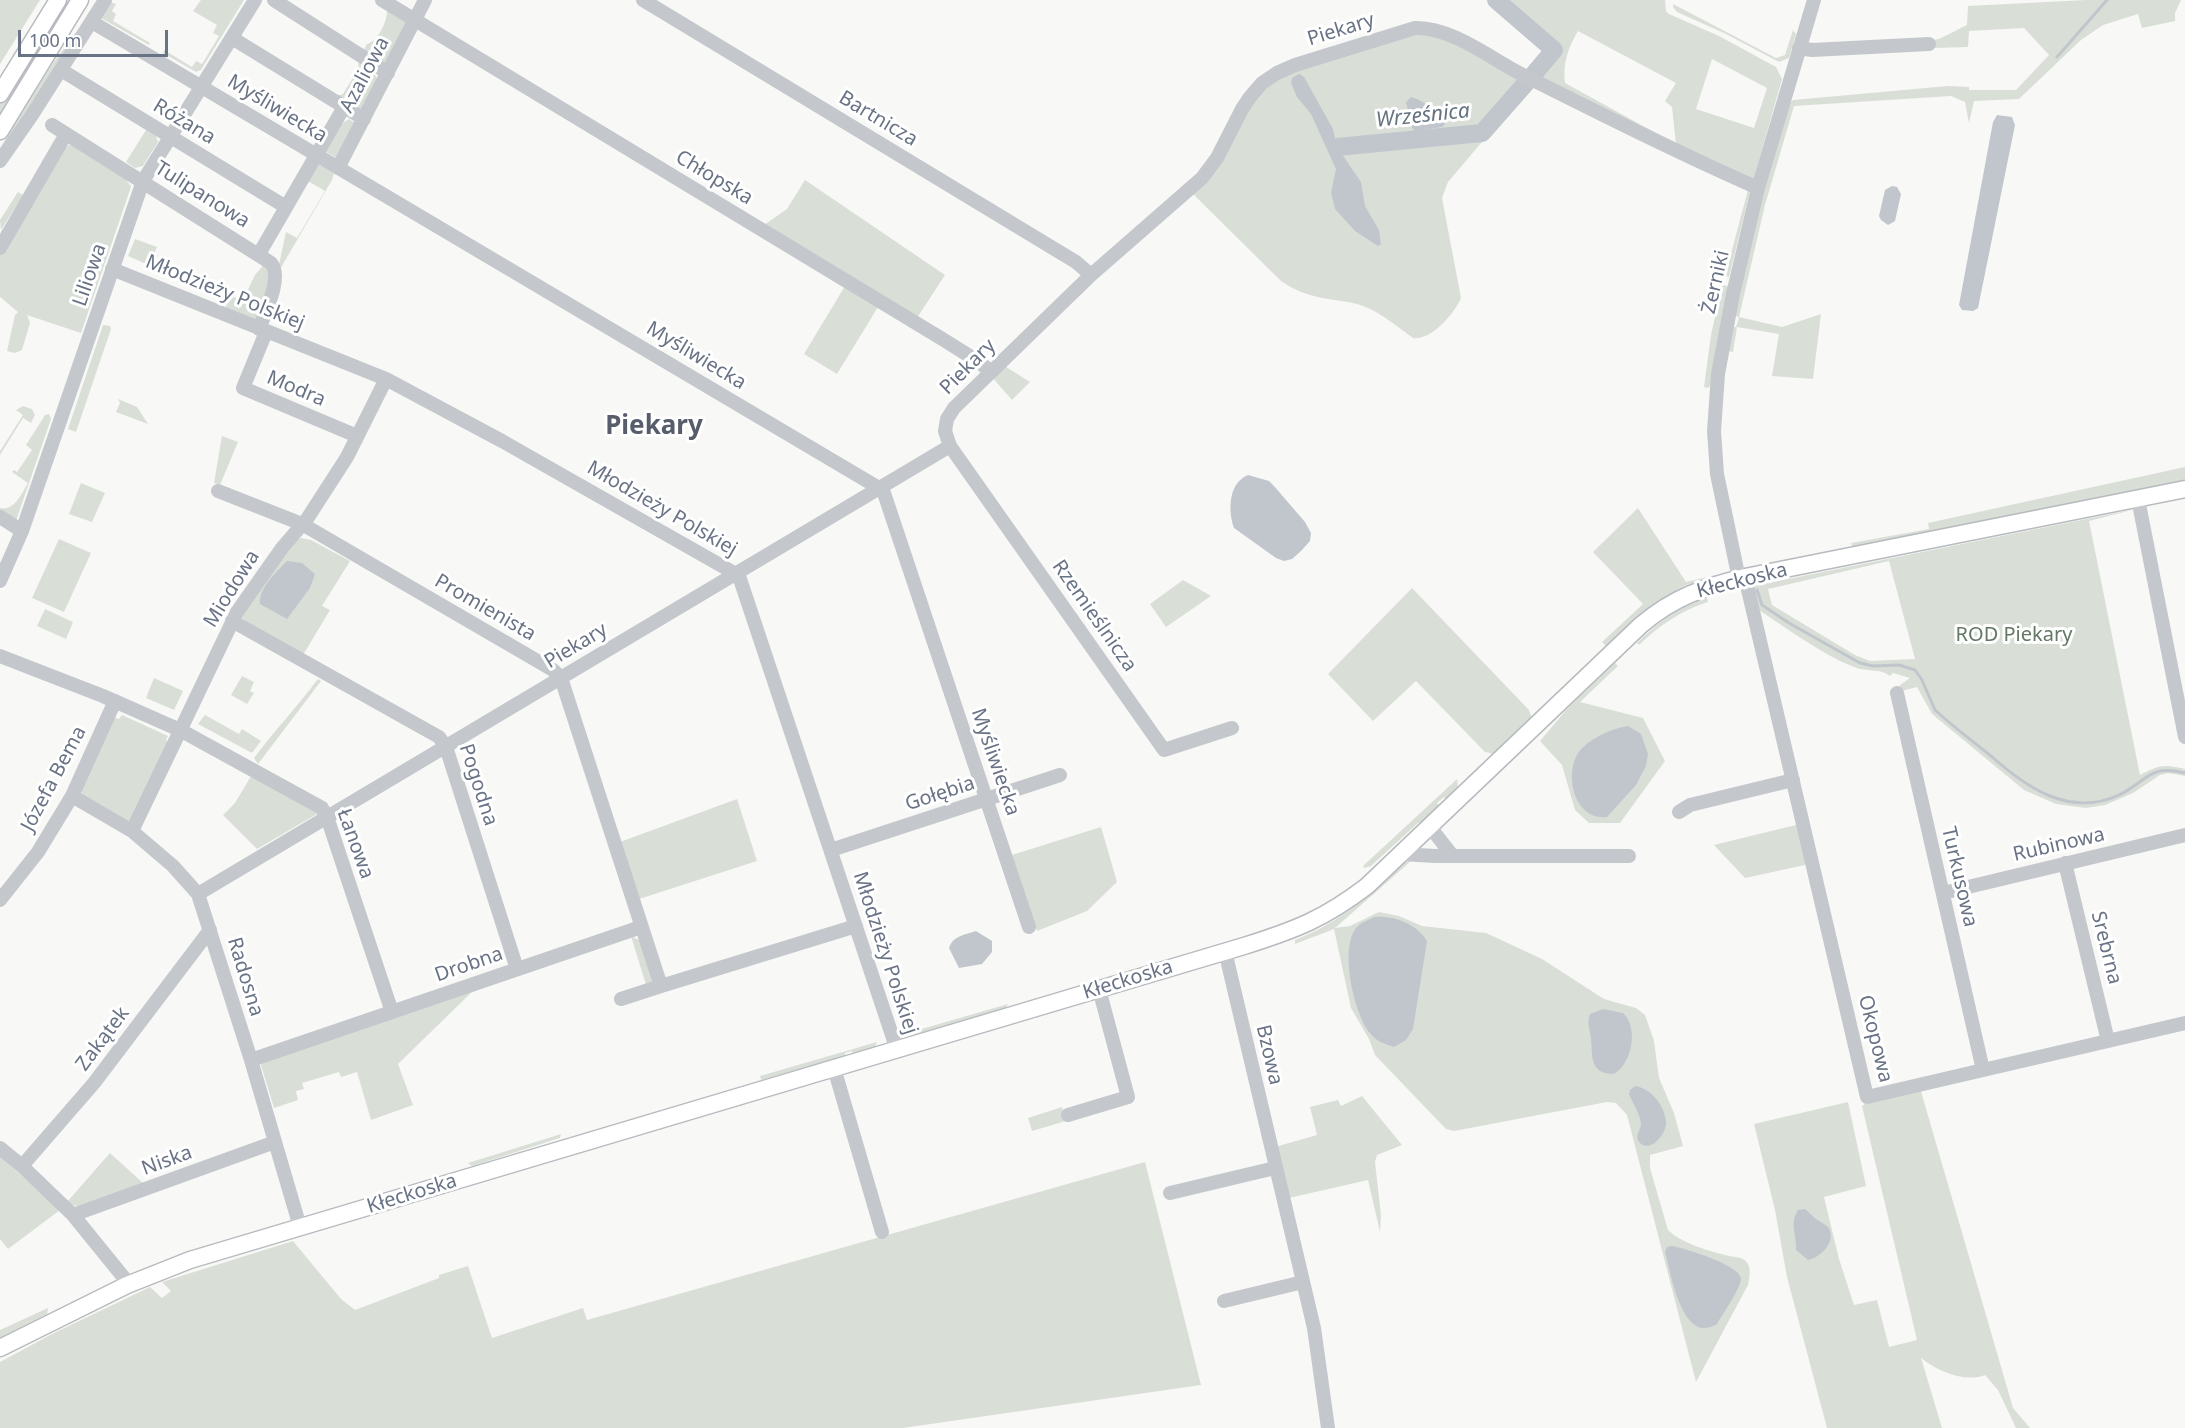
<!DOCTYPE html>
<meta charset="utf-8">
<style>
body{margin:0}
#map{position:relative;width:2185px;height:1428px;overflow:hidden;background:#f8f8f6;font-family:"Noto Sans",sans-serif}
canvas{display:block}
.scale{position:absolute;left:18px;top:30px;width:150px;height:27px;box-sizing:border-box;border:3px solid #697385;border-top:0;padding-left:8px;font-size:18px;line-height:21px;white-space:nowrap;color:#697385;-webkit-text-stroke:4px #fff;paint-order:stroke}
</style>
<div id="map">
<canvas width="2185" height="1428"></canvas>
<div class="scale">100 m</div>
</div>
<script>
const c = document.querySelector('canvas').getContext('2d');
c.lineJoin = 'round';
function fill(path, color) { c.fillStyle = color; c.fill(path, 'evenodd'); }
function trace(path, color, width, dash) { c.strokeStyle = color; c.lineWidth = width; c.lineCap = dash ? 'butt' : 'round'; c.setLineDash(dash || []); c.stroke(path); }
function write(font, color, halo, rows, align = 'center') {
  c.font = font + ' "Noto Sans",sans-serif'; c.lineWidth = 6; c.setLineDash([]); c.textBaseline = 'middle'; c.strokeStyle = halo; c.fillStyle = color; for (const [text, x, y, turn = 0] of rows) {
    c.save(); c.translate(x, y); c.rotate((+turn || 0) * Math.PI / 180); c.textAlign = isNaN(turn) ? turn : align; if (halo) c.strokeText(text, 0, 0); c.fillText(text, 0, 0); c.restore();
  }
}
const green = new Path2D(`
 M 0,0 L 40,0 L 0,64 Z
 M 63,0 L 73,0 L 0,119 L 0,103 Z
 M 201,0 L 244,0 L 201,70 L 196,72 L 163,53 L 164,50 L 192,67 L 196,61 L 202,64 L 219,36 L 213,33 L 217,25 L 193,11 Z
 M 1494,0 L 1665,0 L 1666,11 L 1669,14 L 1719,36 L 1776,67 L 1782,79 L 1754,178 L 1749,179 L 1676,144 L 1672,107 L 1665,101 L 1676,83 L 1578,31 C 1569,46 1562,64 1565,83 L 1663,137 L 1530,75 L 1550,50 ZM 1712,59 L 1767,88 L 1754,128 L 1696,109 Z
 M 2086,0 L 2181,0 L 2175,13 L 2175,21 L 2142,28 L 2138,14 L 2103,25 L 2081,40 L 2019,99 L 1974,101 L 1969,123 L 1965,102 L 1951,96 L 1794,106 L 1765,205 L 1739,317 L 1782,327 L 1821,314 L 1813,379 L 1772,376 L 1779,334 L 1737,327 L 1733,352 L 1728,351 L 1732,327 L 1736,327 L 1739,318 L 1735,315 L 1762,194 L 1789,104 L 1793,100 L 1948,86 L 1969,87 L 1969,90 L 2016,90 L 2049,55 L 2024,28 L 1969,31 L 1968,47 L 1933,48 L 1933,40 L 1939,39 L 1967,25 L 1968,6 Z
 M 110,2 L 116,4 L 112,11 L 116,14 L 113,21 L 150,43 L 149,45 L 101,18 Z
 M 1673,4 L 1776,58 L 1785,55 L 1793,30 L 1796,34 L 1789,58 L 1779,62 L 1726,34 L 1677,12 L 1673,7 Z
 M 387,11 L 407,22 L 390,61 L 384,64 L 363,52 L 367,44 C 378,41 387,22 387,11 Z
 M 77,31 L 0,156 L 0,148 L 53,63 Z
 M 1420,32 L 1459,44 L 1531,84 L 1448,182 L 1442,198 L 1461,298 C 1455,313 1431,341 1413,338 C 1396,326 1377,309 1357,304 C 1327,297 1309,300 1281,281 L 1192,193 L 1253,98 L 1280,76 Z
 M 358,61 L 373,71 L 378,81 L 364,107 L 360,109 L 336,96 L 343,94 L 359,68 Z
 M 349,119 L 355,123 L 338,159 L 323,150 L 340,125 Z
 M 146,130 L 156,136 L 158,142 L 143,166 L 135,168 L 126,162 Z
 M 69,145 L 74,145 L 129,178 L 127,181 L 131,186 L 130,190 L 81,333 L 27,315 L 30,323 L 22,350 L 15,353 L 7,351 L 15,315 L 18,312 L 0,297 L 0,255 L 63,150 Z
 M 316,163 L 334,173 L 332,180 L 279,271 L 278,269 L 286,232 L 297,238 L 325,191 L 308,181 Z
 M 805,180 L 945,275 L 917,318 L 764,225 L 787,209 Z
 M 1748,190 L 1750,191 L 1729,277 L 1725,276 Z
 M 18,192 L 23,195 L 1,230 L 0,220 Z
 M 135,239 L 157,247 L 154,254 L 158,255 L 153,267 L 128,256 Z
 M 265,263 L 271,281 L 256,320 L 224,311 L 230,296 L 243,300 L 255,275 Z
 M 1722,285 L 1728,286 L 1710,386 L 1708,388 L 1704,387 L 1711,335 Z
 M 845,286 L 878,307 L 837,374 L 804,354 Z
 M 103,325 L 110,326 L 111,329 L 76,432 L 68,429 Z
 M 1003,365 L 1030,382 L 1012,400 L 991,376 Z
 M 118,399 L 137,407 L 148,424 L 116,412 L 120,403 Z
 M 23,406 L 32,409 L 35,415 L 31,423 L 23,418 L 0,455 L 0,451 L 23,415 L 16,410 Z
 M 49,414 L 51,419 L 16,521 L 0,513 L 0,508 C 15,511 21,494 28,483 L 12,472 L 14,470 L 17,472 L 32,450 L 26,445 L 45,415 Z
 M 222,436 L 238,442 L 220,485 L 214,483 Z
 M 2185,467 L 2185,481 L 1853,549 L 1851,543 L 1929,529 L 1928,523 Z
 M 81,483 L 105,493 L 92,522 L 69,514 Z
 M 1638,508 L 1686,582 L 1716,575 L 1712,578 L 1686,585 L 1663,598 L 1607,647 L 1602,642 L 1643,604 L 1593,552 Z
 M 2136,509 L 2089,521 L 2140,775 C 2159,765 2163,764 2185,769 L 2185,776 L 2168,773 L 2160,775 L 2133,793 L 2105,805 L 2086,808 L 2056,804 L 2024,790 L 1932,714 L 1917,687 L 1901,691 L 1900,685 L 1910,678 L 1893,673 L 1890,676 C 1881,668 1865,672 1854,667 C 1821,654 1790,630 1760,611 L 1753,586 ZM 1889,561 L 1915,659 L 1870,661 L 1855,655 L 1772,605 L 1768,589 Z
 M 301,538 L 311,540 L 350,561 L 322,606 L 330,610 L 303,655 L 245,621 L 241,616 L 295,541 Z
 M 59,539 L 91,553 L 64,612 L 32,598 Z
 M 1183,580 L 1211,596 L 1166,627 L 1150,604 Z
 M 1412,588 L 1529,710 L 1532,718 L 1494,754 L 1485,752 L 1416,681 L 1373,721 L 1328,674 Z
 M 1707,598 L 1708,602 C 1680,611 1660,625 1639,645 L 1637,643 C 1658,622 1679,607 1707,598 Z
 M 45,609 L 73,622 L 66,639 L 37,626 Z
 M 1615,663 L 1618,666 L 1580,702 L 1643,718 L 1665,761 L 1620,823 L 1589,823 L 1575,810 L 1562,765 L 1540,741 L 1567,709 Z
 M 242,676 L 254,682 L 250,691 L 254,693 L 247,704 L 231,695 Z
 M 154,678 L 183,691 L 174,710 L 146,698 Z
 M 318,679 L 321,681 L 258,764 L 254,758 C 274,731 297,707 318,679 Z
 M 122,715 L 168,736 L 166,740 L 168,742 L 131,821 L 127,821 L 83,796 L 81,791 L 114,717 L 119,719 Z
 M 205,715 L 239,734 L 242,729 L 261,741 L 252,753 L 198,724 Z
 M 251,776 L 314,810 L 317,814 L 257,849 L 223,815 L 235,803 Z
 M 1457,779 L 1458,787 L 1447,801 L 1444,797 L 1437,803 L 1440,807 L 1422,823 L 1418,823 L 1371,866 L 1364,868 L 1363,866 Z
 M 737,799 L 757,861 L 639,899 L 620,842 Z
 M 1800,824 L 1807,863 L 1805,865 L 1745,878 L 1714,845 Z
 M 1101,827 L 1117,882 L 1087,911 L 1037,931 L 1012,855 Z
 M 1411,861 L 1335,928 L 1350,926 L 1379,912 L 1399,916 L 1422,926 L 1486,933 L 1542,959 L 1604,999 L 1636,1008 L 1645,1015 L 1654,1041 L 1659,1078 L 1674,1113 L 1683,1146 L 1650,1155 L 1650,1168 L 1668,1230 C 1683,1244 1709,1251 1729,1256 C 1733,1257 1739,1257 1743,1259 C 1752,1264 1750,1276 1748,1285 L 1696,1382 L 1627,1115 L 1616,1103 L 1607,1102 L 1454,1131 L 1446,1129 L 1375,1055 L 1369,1039 L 1351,1008 L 1334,929 L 1295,944 L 1295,940 C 1341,922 1370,895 1406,862 Z
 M 631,936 L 639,940 L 641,944 L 652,980 L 651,983 L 646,985 Z
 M 475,989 L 398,1064 L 413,1105 L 371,1120 L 357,1072 L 341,1077 L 339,1072 L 302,1083 L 304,1089 L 296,1091 L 298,1100 L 274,1108 L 260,1062 Z
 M 1008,1004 L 1005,1009 L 906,1037 L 901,1035 Z
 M 877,1042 L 875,1047 L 853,1054 L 852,1051 L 845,1053 L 845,1056 L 761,1080 L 760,1076 Z
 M 1920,1088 L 2013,1408 L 2030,1428 L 2016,1428 L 1998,1390 L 1985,1375 C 1965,1383 1937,1371 1921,1358 L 1942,1428 L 1827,1428 L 1787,1277 L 1775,1210 L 1754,1124 L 1848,1102 L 1866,1186 L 1824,1197 L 1839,1259 L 1854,1305 L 1877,1300 L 1889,1347 L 1917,1340 L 1862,1106 L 1871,1100 Z
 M 1362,1096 L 1402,1145 L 1377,1155 L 1375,1162 L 1381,1216 L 1380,1232 L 1368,1180 L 1289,1198 L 1275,1147 L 1317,1135 L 1310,1107 L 1338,1100 L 1341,1106 Z
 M 1062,1107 L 1066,1121 L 1032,1131 L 1028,1118 Z
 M 561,1134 L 560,1138 L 472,1166 L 468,1163 Z
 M 110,1153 L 143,1183 L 78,1206 L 70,1205 L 67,1202 Z
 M 0,1156 L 60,1210 L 8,1249 L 0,1239 Z
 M 1145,1162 L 1201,1385 L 903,1428 L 0,1428 L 0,1362 L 52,1334 L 150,1287 L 162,1298 L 171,1291 L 162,1282 L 293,1241 L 341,1299 L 355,1310 L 439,1278 L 439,1275 L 468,1266 L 492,1338 L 583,1308 L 587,1320 Z
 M 48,1308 L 47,1314 L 0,1338 L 0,1330 Z`);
const water = new Path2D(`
 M 1299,74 L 1304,77 L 1333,129 L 1337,147 L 1361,182 L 1365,206 L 1379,230 L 1381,244 L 1378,246 L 1355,231 L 1335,209 L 1331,193 L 1336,169 L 1311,114 L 1297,97 L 1291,83 L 1292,78 Z
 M 1411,97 C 1423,100 1439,112 1445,124 L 1442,127 L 1415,131 L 1412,128 L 1406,102 Z
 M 1997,115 L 2012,117 L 2015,125 L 1978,308 L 1973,311 L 1962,310 L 1959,305 L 1993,122 Z
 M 1892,186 L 1897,187 L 1901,194 L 1895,221 L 1888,225 L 1881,220 L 1879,216 L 1885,190 Z
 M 1248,475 L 1269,481 L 1274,486 L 1305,522 L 1311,533 L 1310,541 L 1301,551 L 1292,559 L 1284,561 L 1276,558 L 1234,528 C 1228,511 1228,483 1248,475 Z
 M 287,561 L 302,563 L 315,574 L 310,588 L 287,619 L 260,604 C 258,589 277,571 287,561 Z
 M 1628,726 L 1641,734 L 1648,754 L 1646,766 L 1636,785 L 1607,817 C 1576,821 1565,779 1576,757 C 1583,741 1612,728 1628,726 Z
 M 1374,917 C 1394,915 1417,924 1427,941 L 1413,1029 L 1406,1040 L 1394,1047 C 1384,1044 1376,1041 1370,1033 C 1354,1015 1338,944 1358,926 C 1362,922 1369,920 1374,917 Z
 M 976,931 L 992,941 L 992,952 L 982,964 L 959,968 L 949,948 C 953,936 964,935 976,931 Z
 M 1603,1009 L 1623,1013 C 1639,1027 1632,1064 1614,1074 C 1586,1074 1594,1051 1590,1033 C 1589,1025 1587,1023 1590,1014 Z
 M 1635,1086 C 1651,1088 1665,1106 1666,1122 C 1667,1133 1650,1155 1639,1142 C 1635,1137 1640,1130 1641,1125 C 1641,1115 1633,1104 1629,1094 L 1630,1090 Z
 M 1805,1209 C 1809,1212 1812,1216 1816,1219 C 1820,1222 1825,1224 1828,1227 C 1838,1241 1820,1258 1808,1260 L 1796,1250 C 1797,1234 1789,1225 1798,1210 Z
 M 1672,1246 C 1685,1248 1742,1266 1741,1279 C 1740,1290 1723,1313 1717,1324 C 1682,1346 1671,1273 1665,1252 L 1667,1247 Z`);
const stream = new Path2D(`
 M 2057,57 L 2107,0
 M 1757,590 L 1762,605 L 1789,623 L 1860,663 L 1873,666 L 1899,665 L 1915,670 L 1922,680 L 1935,710 L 1944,718 C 1959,731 1975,743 1991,756 C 2026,787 2069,818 2119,795 C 2148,781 2148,764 2185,773`);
const river = new Path2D(`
 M 1496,0 L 1554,50 L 1533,75
 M 1337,147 L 1482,133 L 1526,83`);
const minor = new Path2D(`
 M 274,0 L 388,73
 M 382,0 L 944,340 L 979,362 L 990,371
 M 643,0 L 1076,262 L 1091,275
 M 92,22 L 879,488 L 884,493 L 1029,927
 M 232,38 L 364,119
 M 1799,48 L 1812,50 L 1929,44
 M 61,70 L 286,207
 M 52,125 L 271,263 C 283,277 265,313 259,329
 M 0,161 L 32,115 L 105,0
 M 338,168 L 425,0
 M 0,248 L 66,134
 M 259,254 L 344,107
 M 112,269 L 386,379 L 502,441 L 736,574 L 740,579 L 897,1050
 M 266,332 L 243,388 L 357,436
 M 218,491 L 302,524 L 553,670 L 561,678 L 661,986 L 856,926
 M 2138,499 L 2185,737
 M 0,517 L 22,531
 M 1745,577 L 1867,1097 L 2185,1023
 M 1739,579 L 1717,474 L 1714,431 L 1718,374 L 1733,294 L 1758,188 L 1814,0
 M 0,581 L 22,531 L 143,181 L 255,0
 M 232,621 L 439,737 L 446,747 L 517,969
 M 0,656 L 103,696 L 180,730 L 322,808 L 329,823 L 392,1012
 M 1897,693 L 1983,1070
 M 1232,728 L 1164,750 L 950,446 L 945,431 L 947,419 L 954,408 L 1091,275 L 1202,178 L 1217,158 L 1242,109 L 1250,97 L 1262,83 L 1277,73 L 1295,65 L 1415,28 C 1452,27 1491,59 1523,75 C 1601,114 1678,153 1758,188
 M 72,796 L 132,831 L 173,866 L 198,894 L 251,1060 L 300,1227
 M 1679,812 L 1690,805 L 1793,780
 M 1430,827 L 1452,855
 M 132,831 L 237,612 L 282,548 L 307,519 L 347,457 L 386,379
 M 831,850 L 1060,775
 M 1401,854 L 1435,856 L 1629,856
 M 2065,863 L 2108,1041
 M 1943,893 L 2185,835
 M 198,894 L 950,446
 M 0,900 L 38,852 L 72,796 L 115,701
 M 1225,951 L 1314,1328 L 1328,1428
 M 621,999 L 661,986
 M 251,1060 L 641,927
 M 834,1068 L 882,1232
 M 1068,1115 L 1128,1097 L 1099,989
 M 0,1148 L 22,1166 L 73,1215 L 125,1279
 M 22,1166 L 94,1083 L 210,930
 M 1170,1193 L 1275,1168
 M 73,1215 L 275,1142
 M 1224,1301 L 1303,1282`);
const major = new Path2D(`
 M 0,94 L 58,0
 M 0,131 L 80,0
 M 0,1348 L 127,1285 L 190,1260 L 1244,946 C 1295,930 1324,919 1367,886 L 1641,625 C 1674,597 1704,587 1745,577 L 2185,489`);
const streetNames = [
 ["Piekary",1341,30,-17],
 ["Azaliowa",365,75,-62],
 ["Myśliwiecka",277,109,31],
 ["Bartnicza",878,119,31],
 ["Różana",184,122,31],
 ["Chłopska",714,178,31],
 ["Tulipanowa",202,195,32],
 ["Liliowa",90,275,-71],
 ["Żerniki",1716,282,-77],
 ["Młodzieży Polskiej",225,293,22],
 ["Myśliwiecka",696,356,31],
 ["Piekary",968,367,-45],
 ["Modra",296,389,23],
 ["Młodzieży Polskiej",662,509,30],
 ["Kłeckoska",1742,581,-14],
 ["Miodowa",232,589,-58],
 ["Promienista",485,608,30],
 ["Rzemieślnicza",1094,616,55],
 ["Piekary",576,646,-31],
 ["Myśliwiecka",995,762,71],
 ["Józefa Bema",54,779,-62],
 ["Pogodna",478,785,72],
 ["Gołębia",940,794,-18],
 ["Łanowa",355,844,70],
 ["Rubinowa",2059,845,-13],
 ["Turkusowa",1959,877,77],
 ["Srebrna",2106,948,76],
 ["Młodzieży Polskiej",885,953,72],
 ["Drobna",469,965,-19],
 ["Radosna",245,977,73],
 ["Kłeckoska",1128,980,-17],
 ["Zakątek",103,1039,-53],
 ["Okopowa",1875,1039,76],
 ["Bzowa",1269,1055,77],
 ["Niska",167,1161,-20],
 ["Kłeckoska",412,1194,-17]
];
const parkNames = [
 ["ROD Piekary",2014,635]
];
const waterNames = [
 ["Wrześnica",1423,116,-6]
];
const districtNames = [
 ["Piekary",654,427]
];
fill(green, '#d9dfd7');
fill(water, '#c1c6cd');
trace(stream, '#c1c6cd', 3);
trace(river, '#c1c6cd', 18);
trace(major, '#b7babf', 19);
trace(minor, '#c4c7cb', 14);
trace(major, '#fff', 16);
write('20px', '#697385', '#fff', streetNames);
write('20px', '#647864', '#fff', parkNames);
write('italic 21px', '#657380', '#fff', waterNames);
write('bold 26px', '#575d6b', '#fff', districtNames);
</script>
